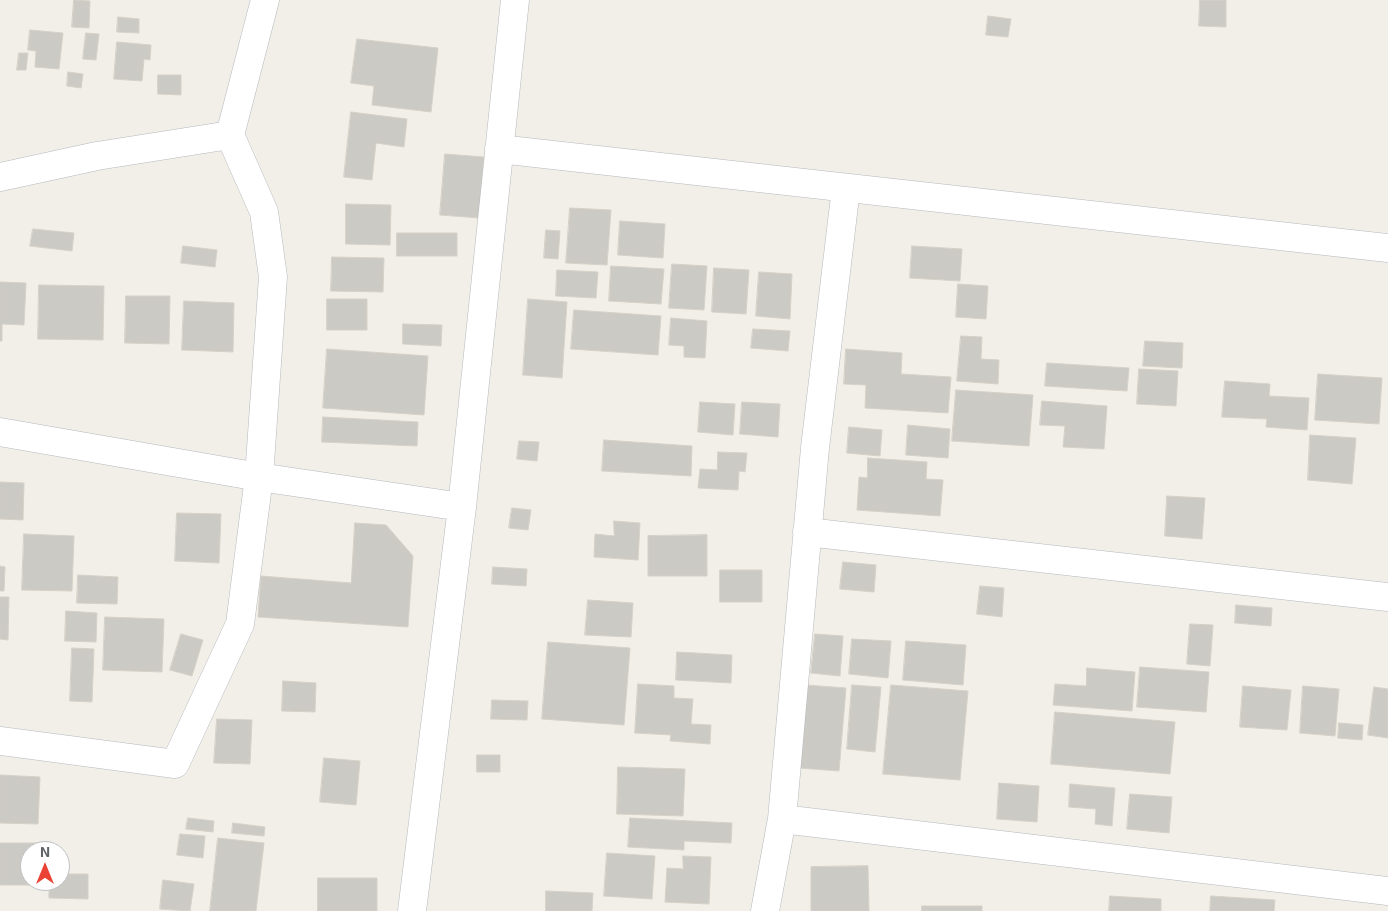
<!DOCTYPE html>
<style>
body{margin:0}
#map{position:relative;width:1388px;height:911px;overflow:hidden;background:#f1efe8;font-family:"Exo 2",sans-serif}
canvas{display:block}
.north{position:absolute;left:20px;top:841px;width:50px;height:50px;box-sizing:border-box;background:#fff;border:1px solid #bfc1c3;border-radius:50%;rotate:0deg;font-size:14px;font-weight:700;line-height:20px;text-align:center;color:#5f6368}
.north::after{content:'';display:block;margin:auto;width:18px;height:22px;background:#ea4335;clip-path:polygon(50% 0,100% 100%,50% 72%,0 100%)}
</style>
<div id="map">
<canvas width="1388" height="911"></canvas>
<div class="north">N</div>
</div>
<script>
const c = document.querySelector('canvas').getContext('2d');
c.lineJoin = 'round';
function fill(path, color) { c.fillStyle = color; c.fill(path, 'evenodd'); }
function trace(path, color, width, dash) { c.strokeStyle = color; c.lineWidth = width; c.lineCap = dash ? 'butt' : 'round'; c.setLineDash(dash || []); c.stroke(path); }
const building = new Path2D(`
 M 74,0 L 90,1 L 89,28 L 72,27 Z
 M 1200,0 L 1226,0 L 1226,27 L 1199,26 Z
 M 988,16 L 1011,19 L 1008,37 L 986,35 Z
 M 118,17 L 139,19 L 139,33 L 117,32 Z
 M 30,30 L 63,33 L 59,69 L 35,67 L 36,51 L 28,50 Z
 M 86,33 L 99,34 L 96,60 L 83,59 Z
 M 357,39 L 438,48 L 431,112 L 372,105 L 374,86 L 351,83 Z
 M 117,42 L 151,45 L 150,60 L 144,59 L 142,81 L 114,79 Z
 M 19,53 L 28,53 L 26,70 L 17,70 Z
 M 68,72 L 83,74 L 81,88 L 67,86 Z
 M 158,75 L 181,75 L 181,95 L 158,94 Z
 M 351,112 L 407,119 L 404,147 L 376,143 L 372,180 L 344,177 Z
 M 445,154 L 484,157 L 479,218 L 440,215 Z
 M 346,204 L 391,205 L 390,245 L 346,244 Z
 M 570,208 L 611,210 L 607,265 L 566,263 Z
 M 620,221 L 665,224 L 663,258 L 618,255 Z
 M 33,229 L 74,233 L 72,251 L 30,246 Z
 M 546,230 L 560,231 L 558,259 L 544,258 Z
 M 397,233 L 457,233 L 457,256 L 397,256 Z
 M 183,246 L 217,250 L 215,267 L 181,263 Z
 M 912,246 L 962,249 L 960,281 L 910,278 Z
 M 332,257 L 384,258 L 383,292 L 331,291 Z
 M 672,264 L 707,266 L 704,310 L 669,308 Z
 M 611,266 L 664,269 L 661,304 L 609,301 Z
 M 714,268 L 749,270 L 746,314 L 712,312 Z
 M 557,270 L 598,272 L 596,298 L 556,296 Z
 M 759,272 L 792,274 L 790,319 L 756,316 Z
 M 0,282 L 26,283 L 24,325 L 2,324 L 2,341 L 0,341 Z
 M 958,284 L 988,286 L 986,319 L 956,317 Z
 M 39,285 L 104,286 L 103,340 L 38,339 Z
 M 126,296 L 170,296 L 169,344 L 125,343 Z
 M 327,299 L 367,299 L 367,330 L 327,330 Z
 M 528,299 L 567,302 L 562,378 L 523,375 Z
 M 184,301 L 234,303 L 233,352 L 182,350 Z
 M 574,310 L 661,316 L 658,355 L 571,349 Z
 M 671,318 L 707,321 L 705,358 L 684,357 L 684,346 L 669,345 Z
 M 403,324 L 442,325 L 441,346 L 403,344 Z
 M 753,329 L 790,331 L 788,351 L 751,348 Z
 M 961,336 L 982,337 L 981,359 L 999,360 L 998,384 L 957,381 Z
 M 1145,341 L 1183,343 L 1182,368 L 1143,366 Z
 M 327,349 L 428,356 L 424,415 L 323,408 Z
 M 846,349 L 902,353 L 901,374 L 951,377 L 948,413 L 865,408 L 866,385 L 844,384 Z
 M 1047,363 L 1129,368 L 1127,391 L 1045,386 Z
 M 1139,369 L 1178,371 L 1176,406 L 1137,404 Z
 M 1318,374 L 1382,378 L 1379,424 L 1315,420 Z
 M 1225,381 L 1270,384 L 1269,396 L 1309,398 L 1307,430 L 1266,427 L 1267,419 L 1222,417 Z
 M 956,390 L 1033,395 L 1029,446 L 952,441 Z
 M 1042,401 L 1107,406 L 1104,449 L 1063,447 L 1065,426 L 1040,425 Z
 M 700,402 L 735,404 L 733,435 L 698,432 Z
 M 742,402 L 780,404 L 778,437 L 740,434 Z
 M 323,417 L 418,422 L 417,446 L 322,442 Z
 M 908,425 L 950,429 L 948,458 L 906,455 Z
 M 849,427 L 882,430 L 880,456 L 847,453 Z
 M 1310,435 L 1356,438 L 1352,484 L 1308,480 Z
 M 604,440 L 692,446 L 691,476 L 602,471 Z
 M 519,441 L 539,442 L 537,461 L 517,459 Z
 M 718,452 L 747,453 L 745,472 L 739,471 L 738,490 L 698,488 L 700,469 L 717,470 Z
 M 868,458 L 927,462 L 926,479 L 943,480 L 940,516 L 857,510 L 859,477 L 867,478 Z
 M 0,482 L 24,483 L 23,520 L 0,519 Z
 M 1167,496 L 1205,498 L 1202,539 L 1165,536 Z
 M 512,508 L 531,510 L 528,530 L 509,528 Z
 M 177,513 L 221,514 L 219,563 L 175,561 Z
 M 614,521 L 640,523 L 638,560 L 594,557 L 595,534 L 614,536 Z
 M 355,523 L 386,525 L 413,556 L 408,627 L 258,617 L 261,576 L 351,583 Z
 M 24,534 L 74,536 L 72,591 L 22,590 Z
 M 707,535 L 707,576 L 648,576 L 648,536 Z
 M 843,562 L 876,565 L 874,592 L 840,589 Z
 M 0,566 L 5,567 L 4,591 L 0,591 Z
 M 493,567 L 527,569 L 526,586 L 492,584 Z
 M 720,570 L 762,570 L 762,602 L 720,602 Z
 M 78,575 L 118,577 L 117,604 L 77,603 Z
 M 980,586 L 1004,588 L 1002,617 L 977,614 Z
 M 0,597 L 9,597 L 8,640 L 0,639 Z
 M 588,600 L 633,603 L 631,637 L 585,635 Z
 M 1236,605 L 1272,608 L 1271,626 L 1235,623 Z
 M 66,611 L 97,613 L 96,642 L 65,641 Z
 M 105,617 L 164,619 L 162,672 L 103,670 Z
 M 1190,624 L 1213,625 L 1210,666 L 1187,664 Z
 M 181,634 L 203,640 L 192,676 L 170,670 Z
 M 815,634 L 843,636 L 840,676 L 811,673 Z
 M 852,639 L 891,641 L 888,678 L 849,674 Z
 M 906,641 L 966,645 L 963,685 L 903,680 Z
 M 548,642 L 630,648 L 624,725 L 542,719 Z
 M 72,648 L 94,649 L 92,702 L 70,701 Z
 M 677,652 L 732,655 L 731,683 L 676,680 Z
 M 1140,667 L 1209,672 L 1206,712 L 1137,707 Z
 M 1087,668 L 1135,672 L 1132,711 L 1053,705 L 1055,684 L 1086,686 Z
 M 283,681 L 316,683 L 315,712 L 282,711 Z
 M 638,684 L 674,686 L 674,698 L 693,699 L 691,724 L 711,725 L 710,744 L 670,741 L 671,735 L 635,733 Z
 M 806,685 L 846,688 L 839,771 L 799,768 Z
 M 852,685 L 881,687 L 875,752 L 847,749 Z
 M 891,685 L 968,691 L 960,780 L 883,774 Z
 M 1243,686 L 1291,690 L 1287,730 L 1240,727 Z
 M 1303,686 L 1339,689 L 1335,736 L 1300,733 Z
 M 1374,687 L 1388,689 L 1388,738 L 1368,735 Z
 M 492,700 L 528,701 L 527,720 L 491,719 Z
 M 1055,712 L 1175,722 L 1170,774 L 1051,764 Z
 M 217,719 L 252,720 L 250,764 L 214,763 Z
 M 1339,723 L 1363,725 L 1362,740 L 1338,738 Z
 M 477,755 L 500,755 L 500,772 L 477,772 Z
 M 324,758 L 360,761 L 356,805 L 320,802 Z
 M 618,767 L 685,769 L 683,816 L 617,814 Z
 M 0,775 L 40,777 L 38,824 L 0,823 Z
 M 999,783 L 1039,786 L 1037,822 L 997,819 Z
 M 1070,784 L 1115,788 L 1112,826 L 1095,824 L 1096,809 L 1069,807 Z
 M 1130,794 L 1172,797 L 1169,833 L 1127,829 Z
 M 188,818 L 214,821 L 213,832 L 186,829 Z
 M 630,818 L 732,823 L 731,843 L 684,841 L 684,850 L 628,847 Z
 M 233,823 L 265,827 L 264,836 L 232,833 Z
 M 180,834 L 205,836 L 203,858 L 177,855 Z
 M 218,838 L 264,843 L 256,911 L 210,911 Z
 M 0,843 L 41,843 L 41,851 L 30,851 L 30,881 L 41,881 L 41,885 L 0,885 Z
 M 607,853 L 655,856 L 652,899 L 604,896 Z
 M 683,856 L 711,857 L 709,904 L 665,902 L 667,868 L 683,869 Z
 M 868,866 L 869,911 L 811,911 L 811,867 Z
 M 60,874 L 88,874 L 88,899 L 49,898 L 49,881 L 60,881 Z
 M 318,878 L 377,878 L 377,911 L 318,911 Z
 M 163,880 L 194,884 L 190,911 L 160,909 Z
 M 546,891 L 593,893 L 592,911 L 546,911 Z
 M 1110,896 L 1161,899 L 1161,911 L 1109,911 Z
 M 1211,896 L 1275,900 L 1274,911 L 1210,911 Z
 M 922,906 L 982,906 L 982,911 L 922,911 Z`);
const street = new Path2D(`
 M 499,149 L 1388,248
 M 0,177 L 97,156 L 230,135
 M 0,432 L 259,477 L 462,507
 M 807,532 L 1388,597
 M 0,741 L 175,764 L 240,624 L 259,477 L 273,277 L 264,212 L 230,135 L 265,0
 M 782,819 L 1388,891
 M 412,911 L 462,507 L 515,0
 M 765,911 L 782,819 L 815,448 L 846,188`);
fill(building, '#cccac5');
trace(building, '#d6d1c6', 1);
trace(street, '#b5b8bc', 29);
trace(street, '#fff', 28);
</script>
